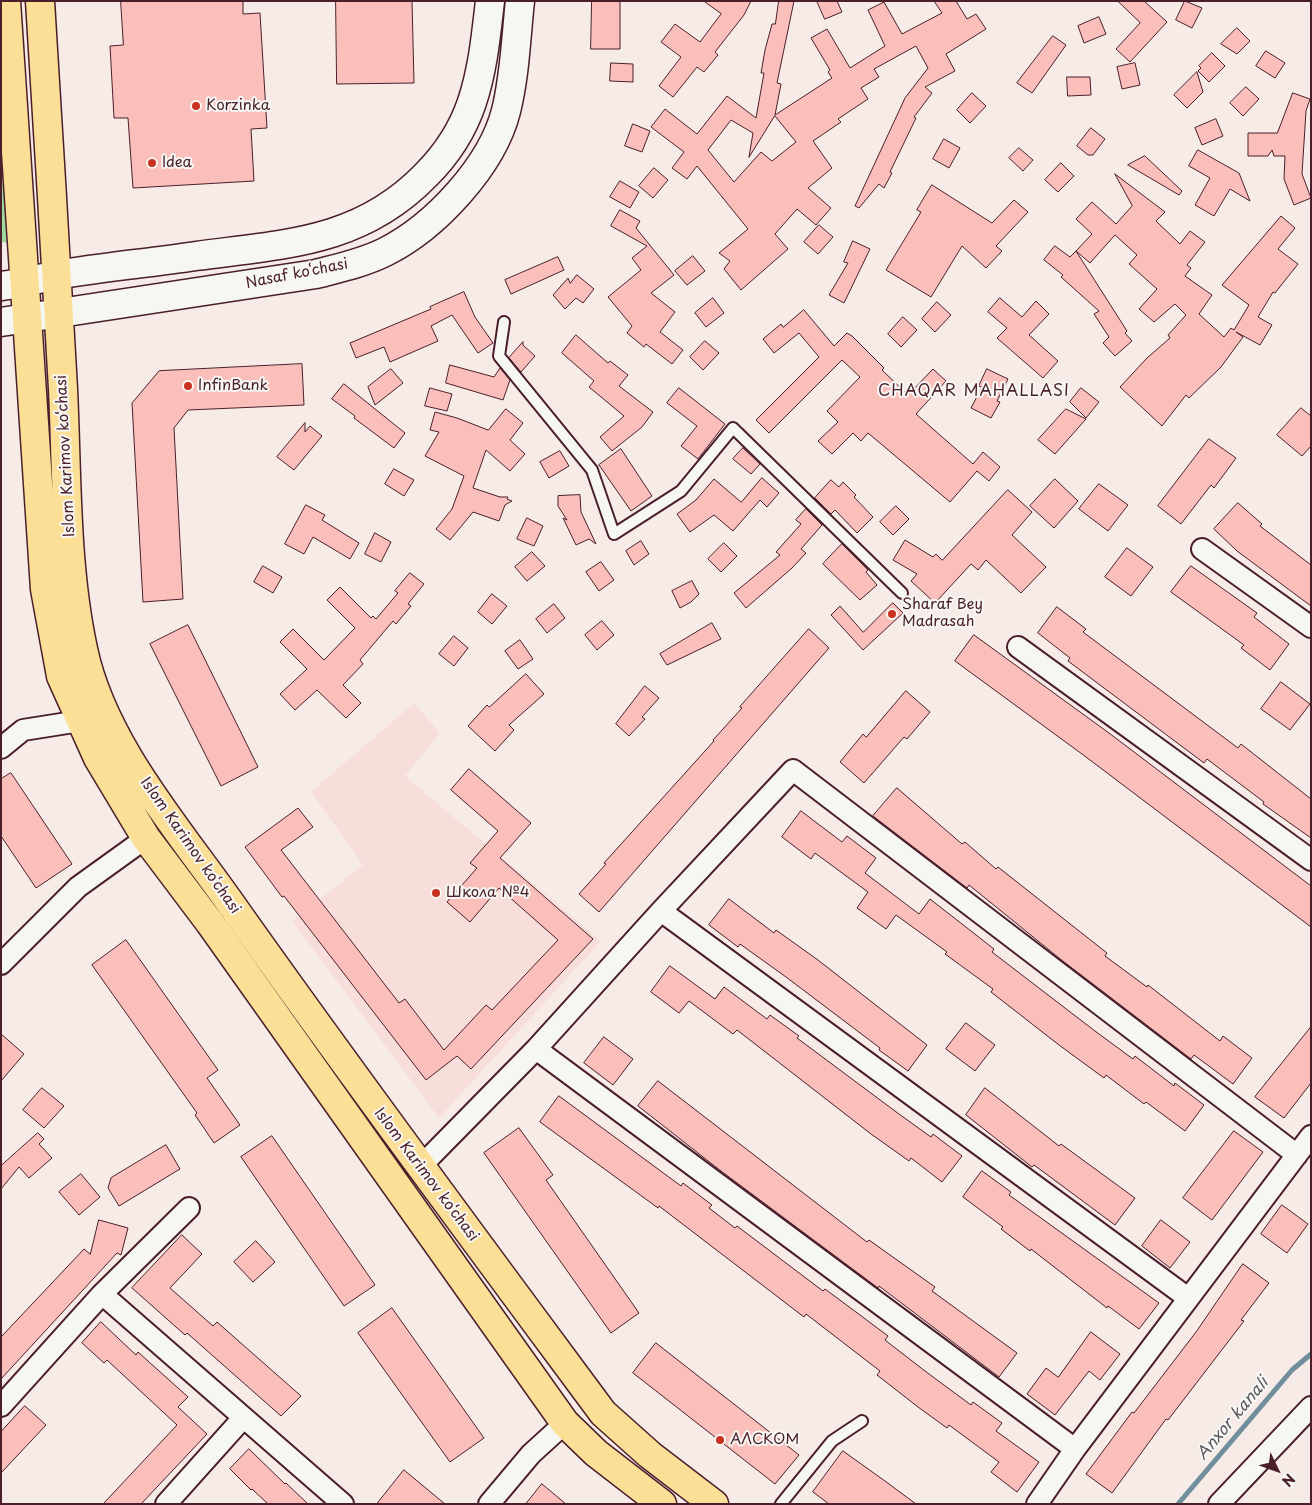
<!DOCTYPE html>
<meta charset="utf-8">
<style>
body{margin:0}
#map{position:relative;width:1312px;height:1505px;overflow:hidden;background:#f7ebe7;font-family:"Playpen Sans",sans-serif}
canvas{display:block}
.frame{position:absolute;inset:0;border:2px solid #4a1f2b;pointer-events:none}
.north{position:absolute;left:1252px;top:1445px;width:50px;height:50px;-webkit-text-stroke:4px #f6f6f2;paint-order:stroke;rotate:132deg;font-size:14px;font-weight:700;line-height:20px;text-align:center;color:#4a1f2b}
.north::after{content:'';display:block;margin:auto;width:18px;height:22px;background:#4a1f2b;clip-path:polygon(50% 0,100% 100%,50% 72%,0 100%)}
</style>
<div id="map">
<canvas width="1312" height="1505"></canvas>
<div class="frame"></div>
<div class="north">N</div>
</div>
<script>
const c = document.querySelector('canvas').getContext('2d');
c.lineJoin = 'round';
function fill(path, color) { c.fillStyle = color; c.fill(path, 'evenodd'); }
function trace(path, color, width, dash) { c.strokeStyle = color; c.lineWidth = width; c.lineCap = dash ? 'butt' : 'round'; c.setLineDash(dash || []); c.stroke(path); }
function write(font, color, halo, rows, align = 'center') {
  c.font = font + ' "Playpen Sans",sans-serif'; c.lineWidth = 4; c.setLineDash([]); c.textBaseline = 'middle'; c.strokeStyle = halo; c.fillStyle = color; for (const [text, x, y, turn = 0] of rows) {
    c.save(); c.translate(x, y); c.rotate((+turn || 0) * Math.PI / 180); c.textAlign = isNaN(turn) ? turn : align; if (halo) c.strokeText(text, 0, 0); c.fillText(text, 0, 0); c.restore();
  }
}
const built = new Path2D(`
 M 414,703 L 440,733 L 405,776 L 601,941 L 439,1118 L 292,921 L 363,865 L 311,792 Z`);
const green = new Path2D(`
 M 1,127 L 8,243 L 2,242 L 1,228 Z`);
const stream = new Path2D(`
 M 1178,1504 L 1292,1370 L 1311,1354`);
const building = new Path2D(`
 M 121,1 L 243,1 L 243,14 L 260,13 L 267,128 L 251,129 L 254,181 L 133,188 L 128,118 L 114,118 L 110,46 L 123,45 Z
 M 336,1 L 412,1 L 414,83 L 337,84 Z
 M 592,1 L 620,1 L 620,49 L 591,49 Z
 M 704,1 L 751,1 L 744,15 L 715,52 L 718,55 L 704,72 L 697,67 L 673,97 L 659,86 L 681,57 L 661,42 L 675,24 L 700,42 L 721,14 Z
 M 779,1 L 794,1 L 777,83 L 781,84 L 775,115 L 832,78 L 828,72 L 830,70 L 811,38 L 827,29 L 850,68 L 885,46 L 868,10 L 884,2 L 902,34 L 942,13 L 934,1 L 956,1 L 967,19 L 976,14 L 986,29 L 946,54 L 955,71 L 925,87 L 932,93 L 914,117 L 916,118 L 890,172 L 892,173 L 884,188 L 879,184 L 859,208 L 855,206 L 905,98 L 928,68 L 916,46 L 874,69 L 879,77 L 861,88 L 868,99 L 838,119 L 841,122 L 813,141 L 832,168 L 808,188 L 831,208 L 816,225 L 797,209 L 775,234 L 788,249 L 741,290 L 724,269 L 730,261 L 719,253 L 748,229 L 697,166 L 687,179 L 672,168 L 684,152 L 651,127 L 665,109 L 697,134 L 727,96 L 756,118 L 764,73 L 761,73 L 765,50 L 772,24 L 775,24 ZM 775,116 L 796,142 L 772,161 L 761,152 L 734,182 L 708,150 L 731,120 L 753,133 L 749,157 Z
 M 817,1 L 837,1 L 842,12 L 825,19 Z
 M 1118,1 L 1144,1 L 1167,22 L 1130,62 L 1116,49 L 1140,23 Z
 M 1185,1 L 1202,8 L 1192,28 L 1176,20 Z
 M 1099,17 L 1106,34 L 1084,43 L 1078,26 Z
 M 1237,28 L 1250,41 L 1237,54 L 1221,44 Z
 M 1053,36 L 1066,45 L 1032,93 L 1017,83 Z
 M 1266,51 L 1285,63 L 1275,78 L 1256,66 Z
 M 1212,53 L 1225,66 L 1209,82 L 1198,71 L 1201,68 L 1199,66 Z
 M 611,63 L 633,64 L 633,82 L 610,81 Z
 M 1135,63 L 1140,85 L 1122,89 L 1117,67 Z
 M 1197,72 L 1203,92 L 1187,108 L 1174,95 Z
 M 1067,77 L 1090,77 L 1091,95 L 1068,96 Z
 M 1246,87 L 1259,99 L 1243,116 L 1230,103 Z
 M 972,93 L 986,106 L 970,123 L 957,110 Z
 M 1293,93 L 1310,99 L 1306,111 L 1302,174 L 1311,198 L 1294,205 L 1284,179 L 1285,156 L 1274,156 L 1272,150 L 1268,156 L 1248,156 L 1248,133 L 1277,133 Z
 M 1216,119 L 1223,136 L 1202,145 L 1195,128 Z
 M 633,124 L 650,131 L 642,152 L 625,146 Z
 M 1091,128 L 1105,139 L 1093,155 L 1088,155 L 1077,146 Z
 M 944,139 L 960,148 L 949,168 L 933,159 Z
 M 1019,148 L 1033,160 L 1023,171 L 1009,158 Z
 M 1198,150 L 1239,173 L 1250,201 L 1230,189 L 1214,216 L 1195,205 L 1210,178 L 1189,166 Z
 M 1145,156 L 1182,191 L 1179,195 L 1128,165 Z
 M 1061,163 L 1074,176 L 1058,192 L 1045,180 Z
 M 654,168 L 668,180 L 653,198 L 639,186 Z
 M 1115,174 L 1165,212 L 1156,221 L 1180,244 L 1190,231 L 1205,242 L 1187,265 L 1191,268 L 1185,276 L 1212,295 L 1199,314 L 1224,337 L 1231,328 L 1234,330 L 1249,305 L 1222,285 L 1281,216 L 1295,228 L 1278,249 L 1298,264 L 1275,293 L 1273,292 L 1258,317 L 1272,325 L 1260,345 L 1236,332 L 1243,337 L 1221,367 L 1189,398 L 1186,395 L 1162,426 L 1120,387 L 1147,358 L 1170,338 L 1168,335 L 1186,315 L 1175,304 L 1154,322 L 1139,309 L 1157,289 L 1129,264 L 1137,255 L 1115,235 L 1090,263 L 1076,251 L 1092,234 L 1076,219 L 1092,202 L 1116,224 L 1132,206 Z
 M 620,181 L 639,192 L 630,208 L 610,197 Z
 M 932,185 L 992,223 L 1014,200 L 1028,212 L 996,246 L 1002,251 L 986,268 L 962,246 L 931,297 L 886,270 L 921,212 L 917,210 Z
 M 620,210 L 640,221 L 636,228 L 674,275 L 651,293 L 675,312 L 660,332 L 683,350 L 672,364 L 646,344 L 644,347 L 627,333 L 632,326 L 608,297 L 641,270 L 632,258 L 647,246 L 611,226 Z
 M 819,225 L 833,237 L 818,254 L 804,242 Z
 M 853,241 L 870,249 L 844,303 L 829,295 L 848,263 L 844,262 Z
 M 1055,246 L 1070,257 L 1076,251 L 1127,331 L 1125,333 L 1132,341 L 1115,356 L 1103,343 L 1109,337 L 1094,314 L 1099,311 L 1061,277 L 1063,275 L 1044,260 Z
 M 693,256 L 705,271 L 687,285 L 675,271 Z
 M 558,257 L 564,270 L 511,294 L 505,280 Z
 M 577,275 L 594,289 L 583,303 L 576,298 L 565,309 L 553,295 L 568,278 L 570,283 Z
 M 464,292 L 475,317 L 493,343 L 478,353 L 452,315 L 431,326 L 438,341 L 390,362 L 384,347 L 356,358 L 350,343 L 431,309 L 430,307 Z
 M 713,298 L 724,313 L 706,327 L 695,313 Z
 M 1000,298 L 1022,317 L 1036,301 L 1049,314 L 1029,335 L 1058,361 L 1043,378 L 997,338 L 1007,328 L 988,312 Z
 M 937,302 L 951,315 L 935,332 L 922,319 Z
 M 804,310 L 834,346 L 847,333 L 852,336 L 884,368 L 882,370 L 908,395 L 933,369 L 946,381 L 916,414 L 973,464 L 983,452 L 1000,467 L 989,481 L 977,471 L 950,502 L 868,433 L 861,441 L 853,433 L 832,454 L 818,441 L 838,422 L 827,411 L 860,377 L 842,360 L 769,433 L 756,420 L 819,357 L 799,333 L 774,353 L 763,339 L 781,324 L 783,327 Z
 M 903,317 L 917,330 L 901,347 L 888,334 Z
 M 576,335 L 608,363 L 610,361 L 628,375 L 619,386 L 653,412 L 642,427 L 612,451 L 600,437 L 624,416 L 589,387 L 594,381 L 562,353 Z
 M 705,341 L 719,353 L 703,370 L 690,357 Z
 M 523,342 L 523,345 L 535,356 L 521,372 L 509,358 Z
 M 302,364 L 304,405 L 188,410 L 174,428 L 183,599 L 143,602 L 132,403 L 159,371 Z
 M 450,365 L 494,377 L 500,368 L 510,380 L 503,400 L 446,383 Z
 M 391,369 L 403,383 L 375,405 L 368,387 Z
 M 987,369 L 1008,379 L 997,401 L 1000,402 L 991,418 L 971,408 L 982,387 L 979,386 Z
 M 344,384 L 405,433 L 394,448 L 354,418 L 355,416 L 332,399 Z
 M 430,388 L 452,394 L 447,411 L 425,406 Z
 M 679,388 L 725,424 L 698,459 L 681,446 L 697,426 L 667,403 Z
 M 1081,388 L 1099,402 L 1086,418 L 1070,402 Z
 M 1301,408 L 1311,416 L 1311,446 L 1302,456 L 1277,435 Z
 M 506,409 L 523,423 L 510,440 L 525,454 L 510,471 L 486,450 L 473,488 L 500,497 L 508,497 L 507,499 L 512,501 L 505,505 L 499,521 L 473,512 L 450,540 L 436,529 L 452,509 L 464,476 L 425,456 L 439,432 L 430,430 L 435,412 L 457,418 L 488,430 Z
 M 1066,409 L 1086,419 L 1055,454 L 1038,440 Z
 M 305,423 L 305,432 L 310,426 L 322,436 L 294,470 L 277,457 Z
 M 1209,439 L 1236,458 L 1214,488 L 1211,485 L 1181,524 L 1158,506 Z
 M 743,448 L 760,464 L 751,474 L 733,459 Z
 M 621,449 L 652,496 L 631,511 L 599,465 Z
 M 560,451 L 569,466 L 549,478 L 540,462 Z
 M 394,469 L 414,480 L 404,496 L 385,484 Z
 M 762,478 L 779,493 L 767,507 L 760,500 L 733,531 L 714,515 L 690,532 L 677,514 L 696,500 L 714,479 L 741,502 Z
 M 1055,479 L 1078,501 L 1054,528 L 1030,506 Z
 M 831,480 L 839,487 L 843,482 L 856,495 L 854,497 L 873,517 L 857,533 L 835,510 L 831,514 L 815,498 Z
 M 1099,484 L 1128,505 L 1108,531 L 1079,509 Z
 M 1008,490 L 1032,512 L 1012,535 L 1046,567 L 1021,593 L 986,560 L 978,570 L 971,564 L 935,603 L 911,581 L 917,574 L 893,560 L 905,540 L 933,557 L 936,554 L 942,560 Z
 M 580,495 L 581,512 L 596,544 L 589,539 L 576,545 L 563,518 L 567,520 L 558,506 L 558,496 Z
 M 1238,503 L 1262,524 L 1260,526 L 1311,565 L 1311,606 L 1237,551 L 1214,529 Z
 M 306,505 L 325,515 L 322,520 L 359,543 L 350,559 L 313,537 L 304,554 L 285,544 Z
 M 896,506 L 909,519 L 893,535 L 880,522 Z
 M 806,509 L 822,525 L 801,549 L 806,553 L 792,568 L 746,608 L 734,593 L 780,555 L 776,552 L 801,524 L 796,520 Z
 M 527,518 L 543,526 L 534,546 L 517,539 Z
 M 375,533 L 391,542 L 381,562 L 365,554 Z
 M 641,541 L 649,554 L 634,565 L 626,551 Z
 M 724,543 L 737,556 L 721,572 L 708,559 Z
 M 842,544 L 868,570 L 866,572 L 877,585 L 860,600 L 823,564 Z
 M 1127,548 L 1153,567 L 1131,596 L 1105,577 Z
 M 532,552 L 545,566 L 527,581 L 515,567 Z
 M 601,562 L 614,580 L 599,591 L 586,572 Z
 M 263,566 L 282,577 L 273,593 L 254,582 Z
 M 1191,566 L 1257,613 L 1254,617 L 1289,644 L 1270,670 L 1241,648 L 1244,645 L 1171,592 Z
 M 410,573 L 424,584 L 408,604 L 411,606 L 396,624 L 393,621 L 360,660 L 363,664 L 343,685 L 361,703 L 346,718 L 317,690 L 295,710 L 280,694 L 307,669 L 280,642 L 293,629 L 324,660 L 355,628 L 327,600 L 340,587 L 371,618 L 373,616 L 376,619 L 398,593 L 395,591 Z
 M 692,581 L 699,594 L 691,602 L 680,608 L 672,591 Z
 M 492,594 L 507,606 L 492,624 L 478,612 Z
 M 893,603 L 903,613 L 863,650 L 831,615 L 840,606 L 863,632 Z
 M 554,604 L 565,618 L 547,633 L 536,619 Z
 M 1057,607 L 1086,629 L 1083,632 L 1238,748 L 1241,744 L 1311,799 L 1311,838 L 1263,804 L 1264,802 L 1207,759 L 1204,763 L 1068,661 L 1070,658 L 1038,633 Z
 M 602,621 L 614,635 L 597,650 L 585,635 Z
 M 712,623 L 721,639 L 667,665 L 660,654 Z
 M 188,625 L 258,767 L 221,786 L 150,644 Z
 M 809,629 L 829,648 L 599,912 L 579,894 L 606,864 L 604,863 L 714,741 L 713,740 L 742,708 L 740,707 Z
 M 974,635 L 1109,733 L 1311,886 L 1311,927 L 1086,757 L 955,661 Z
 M 454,636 L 468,648 L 454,666 L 439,654 Z
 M 520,640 L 533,659 L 518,669 L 505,651 Z
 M 526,674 L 544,694 L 509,725 L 514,730 L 495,751 L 468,726 L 487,705 L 489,707 Z
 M 1281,682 L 1310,704 L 1290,730 L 1261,709 Z
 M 645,686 L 659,698 L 642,717 L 645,719 L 629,736 L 616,724 Z
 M 906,691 L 930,712 L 907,739 L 904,737 L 864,783 L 840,762 L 863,734 L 866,737 Z
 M 469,769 L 531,823 L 500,858 L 593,939 L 471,1069 L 457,1056 L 426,1080 L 284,896 L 282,897 L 245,847 L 298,808 L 313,827 L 281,850 L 399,1003 L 405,999 L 444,1050 L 486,1005 L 492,1010 L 558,940 L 499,888 L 470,922 L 447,902 L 477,868 L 470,863 L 498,831 L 451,790 Z
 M 11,773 L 72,864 L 36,888 L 1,836 L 1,779 Z
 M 897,788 L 962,844 L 965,842 L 996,869 L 998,867 L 1107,953 L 1105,956 L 1147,987 L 1148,985 L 1220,1041 L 1223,1036 L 1252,1058 L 1233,1084 L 1194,1055 L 1191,1059 L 1059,958 L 969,885 L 967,888 L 873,816 Z
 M 801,811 L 842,842 L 847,836 L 876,858 L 865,873 L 919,914 L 930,899 L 994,949 L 992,952 L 1095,1031 L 1133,1059 L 1135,1056 L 1174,1086 L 1175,1083 L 1204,1105 L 1185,1131 L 1146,1102 L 1144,1104 L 1106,1075 L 1104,1078 L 1059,1045 L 991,992 L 993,989 L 945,954 L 947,952 L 896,915 L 886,929 L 857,908 L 868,892 L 815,853 L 811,859 L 782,837 Z
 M 729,899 L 774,933 L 776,930 L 818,960 L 927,1045 L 908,1071 L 879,1050 L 880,1048 L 786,977 L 740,944 L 738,947 L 709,925 Z
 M 126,940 L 218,1070 L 207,1078 L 240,1125 L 214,1143 L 195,1115 L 197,1113 L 92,965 Z
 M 670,966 L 715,999 L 724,987 L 767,1019 L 770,1015 L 799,1036 L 797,1038 L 899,1114 L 931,1137 L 933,1134 L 962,1156 L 942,1182 L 911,1158 L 909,1161 L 871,1134 L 737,1030 L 733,1034 L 689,1001 L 679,1013 L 651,992 Z
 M 966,1023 L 995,1045 L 975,1071 L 946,1049 Z
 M 1311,1027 L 1311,1083 L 1284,1118 L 1255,1097 Z
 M 1,1034 L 24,1054 L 1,1081 Z
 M 604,1037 L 633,1059 L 613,1085 L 584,1063 Z
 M 658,1081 L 867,1242 L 869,1240 L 935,1287 L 932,1291 L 1017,1353 L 999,1377 L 879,1286 L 878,1288 L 721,1171 L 638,1106 Z
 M 42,1088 L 64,1106 L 44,1128 L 23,1110 Z
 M 985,1088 L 1059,1146 L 1061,1144 L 1135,1198 L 1115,1225 L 1034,1165 L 1032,1167 L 966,1115 Z
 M 559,1096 L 681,1186 L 683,1183 L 712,1205 L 709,1208 L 735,1228 L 737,1226 L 823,1291 L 825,1289 L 864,1318 L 888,1336 L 885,1340 L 925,1371 L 971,1405 L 973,1402 L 1002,1423 L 996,1431 L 1039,1462 L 1017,1492 L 991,1472 L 999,1462 L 949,1425 L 947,1428 L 918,1407 L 877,1375 L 880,1371 L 806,1314 L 804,1317 L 659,1206 L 658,1208 L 540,1122 Z
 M 519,1128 L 553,1175 L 546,1180 L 639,1313 L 611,1333 L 484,1153 Z
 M 1234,1131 L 1263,1152 L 1212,1220 L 1183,1198 Z
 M 38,1133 L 44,1139 L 39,1144 L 52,1158 L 29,1178 L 19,1167 L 1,1189 L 1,1166 Z
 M 272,1136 L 375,1285 L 344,1306 L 241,1157 Z
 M 166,1145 L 180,1169 L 119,1206 L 108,1188 L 111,1178 Z
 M 982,1171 L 1011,1192 L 1009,1195 L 1159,1303 L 1139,1329 L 1108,1306 L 1107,1308 L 1031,1249 L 1030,1251 L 1001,1229 L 1003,1227 L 963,1197 Z
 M 81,1174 L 100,1197 L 79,1215 L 59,1192 Z
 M 1282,1205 L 1308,1224 L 1287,1253 L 1261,1234 Z
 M 99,1220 L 128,1228 L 121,1255 L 117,1253 L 1,1379 L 1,1337 L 84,1249 L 90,1254 Z
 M 1161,1220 L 1190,1242 L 1170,1268 L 1142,1246 Z
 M 182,1235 L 202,1254 L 170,1288 L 213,1326 L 217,1322 L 301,1396 L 281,1416 L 187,1333 L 185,1335 L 132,1288 Z
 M 256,1241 L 275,1262 L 253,1282 L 234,1262 Z
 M 1243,1264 L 1269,1283 L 1241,1320 L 1244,1321 L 1168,1420 L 1166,1419 L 1112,1493 L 1086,1474 L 1132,1412 L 1134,1413 L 1196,1332 Z
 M 392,1308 L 484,1438 L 450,1462 L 358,1333 Z
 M 101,1322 L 136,1355 L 138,1352 L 188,1397 L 178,1407 L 207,1434 L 141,1504 L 103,1504 L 177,1425 L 107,1360 L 104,1363 L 82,1343 Z
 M 1091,1332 L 1120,1354 L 1100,1380 L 1089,1371 L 1055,1415 L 1027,1394 L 1046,1368 L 1058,1377 Z
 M 656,1343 L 799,1455 L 775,1484 L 633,1373 Z
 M 25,1406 L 46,1425 L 1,1473 L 1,1432 Z
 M 249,1449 L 285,1484 L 286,1483 L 308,1504 L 268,1504 L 252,1489 L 251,1490 L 230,1469 Z
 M 843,1451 L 885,1481 L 916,1504 L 829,1504 L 813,1492 Z
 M 404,1470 L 445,1504 L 377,1504 Z
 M 542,1484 L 566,1504 L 526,1504 Z`);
const lane = new Path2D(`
 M 504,322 L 499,356 L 592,470 L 614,534 L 681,491 L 733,428 L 902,593
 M 781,1504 L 832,1441 L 862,1421`);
const street = new Path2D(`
 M 1202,549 L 1311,627
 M 1018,647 L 1311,860
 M 1,748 L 23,730 L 80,721
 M 661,911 L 1188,1298
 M 1,964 L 78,887 L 146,838
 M 536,1049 L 1075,1449
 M 420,1167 L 536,1049 L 661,911 L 793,770 L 1297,1155
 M 102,1294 L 343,1504
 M 1,1406 L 102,1294 L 189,1208
 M 166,1504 L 243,1418
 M 489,1504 L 531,1454 L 565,1423
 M 1037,1504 L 1075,1449 L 1311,1136
 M 1219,1504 L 1311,1407`);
const secondary = new Path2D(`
 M 1,286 C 20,284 38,279 57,275 C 103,267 150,263 196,256 C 285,244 360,243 426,175 C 446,155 463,129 472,102 C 483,69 486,35 490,1
 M 1,322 L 316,274 C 339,268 363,263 385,252 C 435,227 492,166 506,111 C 515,75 516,37 520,1`);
const primary = new Path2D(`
 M 6,1 L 45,589 L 61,676 L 98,758 L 146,838 L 210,923 L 565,1423 L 596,1453 L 662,1504
 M 40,1 C 48,130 56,260 63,389 C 67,474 65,566 83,649 C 103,746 183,834 238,914 C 357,1082 480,1247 603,1413 L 650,1455 L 714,1504`);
const markers = [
 [196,106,5,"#c8321e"],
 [152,163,5,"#c8321e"],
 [188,386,5,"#c8321e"],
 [892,614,5,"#c8321e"],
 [436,893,5,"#c8321e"],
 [720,1440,5,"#c8321e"]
];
const poiNames = [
 ["Korzinka",206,106],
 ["Idea",162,163],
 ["InfinBank",198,386],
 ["Sharaf Bey",902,605],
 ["Madrasah",902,622],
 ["Школа №4",446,893],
 ["АЛСКОМ",730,1440]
];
const streetNames = [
 ["Nasaf ko‘chasi",297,274,-11],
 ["Islom Karimov ko‘chasi",66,456,-93],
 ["Islom Karimov ko‘chasi",190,846,55],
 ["Islom Karimov ko‘chasi",426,1175,53]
];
const neighbourhoodNames = [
 ["CHAQAR MAHALLASI",974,392]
];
const waterNames = [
 ["Anxor kanali",1233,1419,-50]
];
fill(built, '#f8deda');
fill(green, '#a0d99e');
trace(stream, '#708e9b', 5);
fill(building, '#fabebb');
trace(building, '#4a1f2b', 1);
trace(lane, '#4a1f2b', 14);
trace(street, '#4a1f2b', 24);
trace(secondary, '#4a1f2b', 31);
trace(primary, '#4a1f2b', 31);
trace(lane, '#f6f6f2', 10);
trace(street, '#f6f6f2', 20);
trace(secondary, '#f6f6f2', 28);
trace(primary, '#fbdf96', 28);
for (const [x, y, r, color] of markers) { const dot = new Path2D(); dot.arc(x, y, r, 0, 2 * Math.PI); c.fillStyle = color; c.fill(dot); trace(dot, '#f6f6f2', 2); }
write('15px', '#4a1f2b', '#f6f6f2', poiNames, 'left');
write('15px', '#4a1f2b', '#f6f6f2', streetNames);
c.letterSpacing = '1px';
write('16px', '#4a1f2b', '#f6f6f2', neighbourhoodNames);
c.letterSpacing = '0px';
write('italic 16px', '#5d5663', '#f6f6f2', waterNames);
</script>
